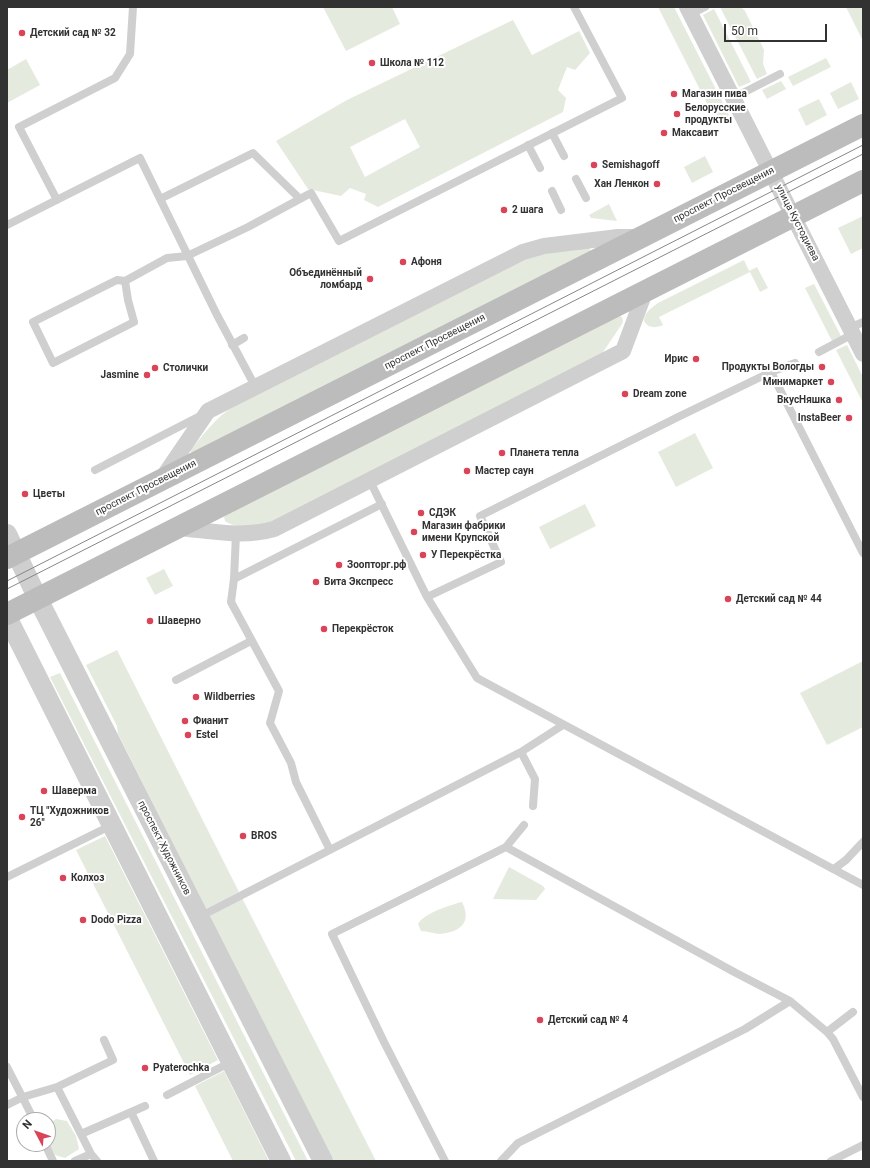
<!DOCTYPE html>
<meta charset="utf-8">
<style>
body{margin:0}
#map{position:relative;width:870px;height:1168px;overflow:hidden;background:#fff;font-family:Roboto,sans-serif}
canvas{display:block}
.frame{position:absolute;inset:0;border:8px solid #323232;pointer-events:none}
.north{position:absolute;left:16px;top:1112px;width:40px;height:40px;box-sizing:border-box;background:#fff;border:1px solid #adadad;border-radius:50%;rotate:311deg;font-size:11px;font-weight:700;line-height:16px;text-align:center;color:#323232}
.north::after{content:'';display:block;margin:auto;width:14px;height:18px;background:#d94458;clip-path:polygon(50% 0,100% 100%,50% 72%,0 100%)}
.scale{position:absolute;left:724px;top:24px;width:103px;height:18px;box-sizing:border-box;border:2px solid #323232;border-top:0;padding-left:5px;font-size:12px;line-height:14px;white-space:nowrap;color:#323232;-webkit-text-stroke:3px #fff;paint-order:stroke}
</style>
<div id="map">
<canvas width="870" height="1168"></canvas>
<div class="frame"></div>
<div class="north">N</div>
<div class="scale">50 m</div>
</div>
<script>
const c = document.querySelector('canvas').getContext('2d');
c.lineJoin = 'round';
function fill(path, color) { c.fillStyle = color; c.fill(path, 'evenodd'); }
function trace(path, color, width, dash) { c.strokeStyle = color; c.lineWidth = width; c.lineCap = dash ? 'butt' : 'round'; c.setLineDash(dash || []); c.stroke(path); }
function write(font, color, halo, rows, align = 'center') {
  c.font = font + ' Roboto,sans-serif'; c.lineWidth = 4; c.setLineDash([]); c.textBaseline = 'middle'; c.strokeStyle = halo; c.fillStyle = color; for (const [text, x, y, turn = 0] of rows) {
    c.save(); c.translate(x, y); c.rotate((+turn || 0) * Math.PI / 180); c.textAlign = isNaN(turn) ? turn : align; if (halo) c.strokeText(text, 0, 0); c.fillText(text, 0, 0); c.restore();
  }
}
const green = new Path2D(`
 M 323,7 L 392,7 L 400,24 L 346,51 Z
 M 658,7 L 674,7 L 731,119 L 718,125 Z
 M 720,7 L 741,7 L 745,11 L 764,50 L 763,64 L 767,74 L 757,79 Z
 M 846,7 L 863,7 L 863,41 Z
 M 714,9 L 751,82 L 739,87 L 703,15 Z
 M 513,20 L 532,55 L 579,31 L 590,53 L 575,70 L 567,67 L 558,90 L 566,98 L 563,112 L 378,207 L 364,200 L 366,194 L 350,188 L 341,196 L 308,189 L 276,141 L 347,100 ZM 405,119 L 420,147 L 365,177 L 350,147 Z
 M 826,58 L 831,67 L 793,86 L 788,77 Z
 M 26,59 L 40,85 L 7,103 L 7,70 Z
 M 781,81 L 786,89 L 767,99 L 762,90 Z
 M 851,82 L 859,99 L 838,109 L 830,93 Z
 M 819,99 L 827,115 L 806,126 L 798,109 Z
 M 705,156 L 713,172 L 692,183 L 684,167 Z
 M 609,204 L 617,221 L 591,218 L 589,215 Z
 M 863,216 L 863,248 L 851,254 L 838,228 Z
 M 589,248 L 591,251 L 191,453 L 190,450 L 192,448 C 205,433 216,417 233,407 L 529,258 L 545,252 Z
 M 744,260 L 749,271 L 757,267 L 768,288 L 760,292 L 750,272 L 659,317 L 663,325 C 655,328 649,329 644,321 C 644,313 651,308 658,303 Z
 M 814,284 L 841,336 L 832,341 L 805,288 Z
 M 619,316 L 622,317 L 623,321 L 622,324 L 601,355 L 270,523 C 256,526 237,530 225,521 L 224,517 L 227,514 Z
 M 847,345 L 863,377 L 863,403 L 836,350 Z
 M 695,433 L 713,468 L 676,487 L 658,452 Z
 M 585,504 L 596,526 L 550,549 L 539,527 Z
 M 164,569 L 173,586 L 155,595 L 146,578 Z
 M 117,650 L 239,892 L 206,909 L 118,734 L 117,726 L 86,665 Z
 M 863,661 L 863,727 L 827,745 L 800,693 Z
 M 60,673 L 308,1161 L 296,1161 L 50,677 Z
 M 105,836 L 218,1060 L 190,1075 L 76,850 Z
 M 509,867 L 543,886 L 545,889 L 536,900 L 493,899 Z
 M 242,898 L 376,1161 L 334,1161 L 209,915 Z
 M 462,902 C 472,922 461,932 440,934 C 434,934 428,931 421,931 L 418,924 C 424,913 450,905 462,902 Z
 M 224,1071 L 269,1161 L 233,1161 L 195,1086 Z
 M 56,1119 L 67,1121 L 76,1136 L 79,1149 L 65,1158 L 55,1155 L 48,1144 L 48,1124 Z`);
const service = new Path2D(`
 M 691,14 L 705,7
 M 733,98 L 780,74
 M 552,133 L 564,156
 M 528,145 L 540,168
 M 576,179 L 586,198
 M 552,191 L 561,210
 M 160,199 L 253,153 L 300,199
 M 57,200 L 19,127 L 115,78 L 130,54 L 133,7
 M 7,225 L 140,158 L 217,315 L 256,388
 M 125,281 L 128,300 L 134,322 L 53,363 L 33,322 L 117,280 L 125,281 L 167,258 L 187,256 L 248,227 L 311,193 L 339,241 L 622,98 L 574,7
 M 850,328 L 863,322
 M 232,345 L 244,338
 M 819,352 L 853,334
 M 771,372 L 795,363
 M 95,470 L 202,415
 M 370,481 L 427,597 L 477,678 L 863,885
 M 236,534 L 234,579 L 231,602 L 279,691 L 270,723 L 291,763 L 296,782 L 330,850
 M 234,579 L 382,504
 M 427,597 L 501,562 L 480,516 L 678,417 L 771,372 L 863,553
 M 176,680 L 251,641
 M 521,752 L 535,779 L 533,806
 M 506,847 L 736,973 L 790,1001
 M 834,869 L 846,860 L 863,842
 M 7,877 L 112,825
 M 199,917 L 521,752 L 563,725
 M 827,1032 L 853,1012
 M 7,1067 L 34,1120
 M 57,1087 L 113,1060 L 104,1040
 M 167,1095 L 231,1062
 M 7,1105 L 23,1097 L 57,1087 L 91,1154 L 97,1161
 M 131,1112 L 154,1161
 M 81,1134 L 145,1106
 M 45,1144 L 53,1161
 M 75,1161 L 91,1154
 M 445,1161 L 384,1042 L 332,934 L 506,847 L 524,825
 M 501,1161 L 518,1143 L 745,1029 L 790,1001 L 827,1032 L 833,1039 L 863,1097
 M 831,1161 L 863,1145`);
const minor = new Path2D(`
 M 687,7 L 863,354
 M 161,480 L 208,411 L 523,252 L 544,246 L 618,237 L 639,237
 M 179,528 C 211,531 243,538 274,529 L 623,351 L 645,292`);
const tertiary = new Path2D(`
 M 7,534 L 38,599 L 323,1161
 M 7,617 L 281,1161`);
const secondary = new Path2D(`
 M 7,558 L 863,125
 M 7,614 L 863,181`);
const tram = new Path2D(`
 M 7,581 L 863,145
 M 7,589 L 863,154`);
const markers = [
 [22,33,4,"#d94458"],
 [372,63,4,"#d94458"],
 [674,94,4,"#d94458"],
 [677,114,4,"#d94458"],
 [664,133,4,"#d94458"],
 [594,165,4,"#d94458"],
 [657,184,4,"#d94458"],
 [504,210,4,"#d94458"],
 [403,262,4,"#d94458"],
 [370,279,4,"#d94458"],
 [696,359,4,"#d94458"],
 [822,367,4,"#d94458"],
 [155,368,4,"#d94458"],
 [147,375,4,"#d94458"],
 [831,382,4,"#d94458"],
 [625,394,4,"#d94458"],
 [839,400,4,"#d94458"],
 [849,418,4,"#d94458"],
 [502,453,4,"#d94458"],
 [467,471,4,"#d94458"],
 [25,494,4,"#d94458"],
 [421,513,4,"#d94458"],
 [414,532,4,"#d94458"],
 [423,555,4,"#d94458"],
 [339,565,4,"#d94458"],
 [316,582,4,"#d94458"],
 [728,599,4,"#d94458"],
 [150,621,4,"#d94458"],
 [324,629,4,"#d94458"],
 [196,697,4,"#d94458"],
 [185,721,4,"#d94458"],
 [188,735,4,"#d94458"],
 [44,791,4,"#d94458"],
 [22,817,4,"#d94458"],
 [243,836,4,"#d94458"],
 [63,878,4,"#d94458"],
 [83,920,4,"#d94458"],
 [540,1020,4,"#d94458"],
 [145,1068,4,"#d94458"]
];
const poiNames = [
 ["Детский сад № 32",30,33],
 ["Школа № 112",380,63],
 ["Магазин пива",682,94],
 ["Белорусские",685,108],
 ["продукты",685,120],
 ["Максавит",672,133],
 ["Semishagoff",602,165],
 ["Хан Ленкон",649,184,"right"],
 ["2 шага",512,210],
 ["Афоня",411,262],
 ["Объединённый",362,273,"right"],
 ["ломбард",362,285,"right"],
 ["Ирис",688,359,"right"],
 ["Продукты Вологды",814,367,"right"],
 ["Столички",163,368],
 ["Jasmine",139,375,"right"],
 ["Минимаркет",823,382,"right"],
 ["Dream zone",633,394],
 ["ВкусНяшка",831,400,"right"],
 ["InstaBeer",841,418,"right"],
 ["Планета тепла",510,453],
 ["Мастер саун",475,471],
 ["Цветы",33,494],
 ["СДЭК",429,513],
 ["Магазин фабрики",422,526],
 ["имени Крупской",422,538],
 ["У Перекрёстка",431,555],
 ["Зоопторг.рф",347,565],
 ["Вита Экспресс",324,582],
 ["Детский сад № 44",736,599],
 ["Шаверно",158,621],
 ["Перекрёсток",332,629],
 ["Wildberries",204,697],
 ["Фианит",193,721],
 ["Estel",196,735],
 ["Шаверма",52,791],
 ["ТЦ \"Художников",30,811],
 ["26\"",30,823],
 ["BROS",251,836],
 ["Колхоз",71,878],
 ["Dodo Pizza",91,920],
 ["Детский сад № 4",548,1020],
 ["Pyaterochka",153,1068]
];
const streetNames = [
 ["проспект Просвещения",724,195,-27],
 ["улица Кустодиева",797,223,63],
 ["проспект Просвещения",435,342,-27],
 ["проспект Просвещения",146,488,-27],
 ["проспект Художников",164,848,63]
];
fill(green, '#e5eade');
trace(service, '#cfcfcf', 8);
trace(minor, '#cfcfcf', 16);
trace(tertiary, '#cfcfcf', 20);
trace(secondary, '#bcbcbc', 22);
trace(tram, '#878787', 1);
for (const [x, y, r, color] of markers) { const dot = new Path2D(); dot.arc(x, y, r, 0, 2 * Math.PI); c.fillStyle = color; c.fill(dot); trace(dot, '#fff', 1.5); }
write('bold 10px', '#323232', '#fff', poiNames, 'left');
write('10px', '#323232', '#fff', streetNames);
</script>
